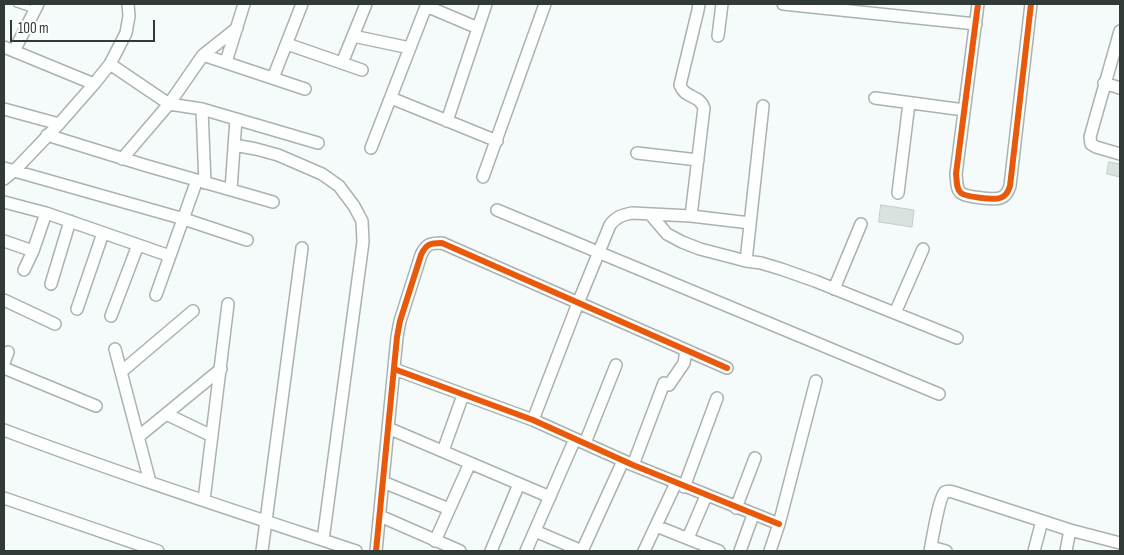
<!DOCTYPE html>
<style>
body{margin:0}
#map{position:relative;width:1124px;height:555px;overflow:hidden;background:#f4fbfa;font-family:"Sofia Sans Condensed",sans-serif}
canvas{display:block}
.frame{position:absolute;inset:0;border:5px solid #323a38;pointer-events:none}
.scale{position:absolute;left:10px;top:20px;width:145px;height:22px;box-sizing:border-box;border:2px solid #323a38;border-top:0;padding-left:6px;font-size:15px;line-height:18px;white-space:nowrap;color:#323a38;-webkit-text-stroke:4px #fff;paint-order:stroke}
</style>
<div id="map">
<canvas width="1124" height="555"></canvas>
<div class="frame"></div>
<div class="scale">100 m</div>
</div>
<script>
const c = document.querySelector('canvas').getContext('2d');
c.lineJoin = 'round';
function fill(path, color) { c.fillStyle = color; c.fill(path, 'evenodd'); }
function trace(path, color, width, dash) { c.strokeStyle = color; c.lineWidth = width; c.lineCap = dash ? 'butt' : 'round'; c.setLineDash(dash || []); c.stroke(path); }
const building = new Path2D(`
 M 1109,162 L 1120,164 L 1120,177 L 1107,174 Z
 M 881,205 L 914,210 L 912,227 L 879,222 Z`);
const service = new Path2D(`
 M 17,4 L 35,10`);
const minor = new Path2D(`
 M 783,4 L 976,24
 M 978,4 L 956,174 C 957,181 956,189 961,193 C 966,197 994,200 1000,198 C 1006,196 1008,192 1010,186 L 1031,4
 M 426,6 L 478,28
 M 1120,31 L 1090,137 L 1091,144 L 1096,147 L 1120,154
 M 353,36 L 410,48
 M 718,36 L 722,4
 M 287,44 L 362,70
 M 4,47 L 94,84
 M 14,51 L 38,4
 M 203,55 L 305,89
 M 226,62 L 244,4
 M 342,63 L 366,4
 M 110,64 L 169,104 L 202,109 L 318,143
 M 273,78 L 302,4
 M 1104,83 L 1120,88
 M 391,98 L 497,141
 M 875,98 L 964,110
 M 4,109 L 59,124
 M 202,109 L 205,183
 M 447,121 L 486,4
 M 47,135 L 144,165 L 273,202
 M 234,145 L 256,149 L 278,155 L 322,174 L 339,186 L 354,206 L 362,221 L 363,242 L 323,540
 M 371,148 L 427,4
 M 637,153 L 698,160
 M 122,159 L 169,104 L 203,55 L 237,28
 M 4,168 L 184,219 L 247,240
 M 483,177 L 545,4
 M 4,179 L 14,171 L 59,124 L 94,84 L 110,64 L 126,33 L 129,16 L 128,4
 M 231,190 L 236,119
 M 898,193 L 909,103
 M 4,202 L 46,213 L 170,256
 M 497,210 L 939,394
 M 650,214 L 667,234 L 682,242 L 700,249 L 746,261 L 761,263 L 781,269 L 815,281 L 957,338
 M 691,216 L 704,108 C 699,94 685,99 680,85 L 698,10 L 699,4
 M 4,241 L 33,251 L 46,213
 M 746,261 L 763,106
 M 24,270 L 33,251
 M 51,284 L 70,221
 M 834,289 L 861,224
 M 156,295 L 197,180
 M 4,300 L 55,324
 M 77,309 L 103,233
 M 895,313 L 923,249
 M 111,316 L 138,245
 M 115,349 L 150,482
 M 4,363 L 8,352
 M 4,368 L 96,406
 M 394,369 L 533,420 L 633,465 L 779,524
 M 121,372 L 193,311
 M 669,385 L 684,363 L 686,350
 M 166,414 L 212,436
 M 533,420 L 578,303 L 610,225 C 616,217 622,215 632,213 L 691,216 L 750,223
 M 388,428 L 550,497
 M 4,430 C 120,474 238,512 356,551
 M 138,437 L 221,369
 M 585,443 L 616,365
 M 443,451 L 463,395
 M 633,465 L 664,383
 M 383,482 L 449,509
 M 684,487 L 717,398
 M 4,498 L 158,551
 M 204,500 L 228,304
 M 736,508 L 755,458
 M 380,516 L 460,551
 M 656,526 L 719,551
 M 535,531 L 582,551
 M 688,538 L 706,496
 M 435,541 L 470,463
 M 931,547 L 946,551
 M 262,551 L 302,248
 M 376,551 L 397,337 L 400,321 L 421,255 C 426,244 430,243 442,243 L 727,368
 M 491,551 L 519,484
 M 526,551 L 575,439
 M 582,551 L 623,461
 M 644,551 L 676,483
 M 740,551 L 753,515
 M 770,551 L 779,524 L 816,381
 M 930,551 C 932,541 939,497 945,492 C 947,491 950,491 953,492 L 1070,530 L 1120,543
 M 1034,551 L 1042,521
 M 1066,551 L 1070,530`);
const cycleway = new Path2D(`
 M 978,4 L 956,174 C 957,181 956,189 961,193 C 966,197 994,200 1000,198 C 1006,196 1008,192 1010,186 L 1031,4
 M 394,369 L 533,420 L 633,465 L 779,524
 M 376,551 L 397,337 L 400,321 L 421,255 C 426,244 430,243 442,243 L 727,368`);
fill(building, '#dae2e0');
trace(building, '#c4cbc9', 1);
trace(service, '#aab2b0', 8);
trace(minor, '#aab2b0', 14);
trace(service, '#fdfefe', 5.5);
trace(minor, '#fdfefe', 11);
trace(cycleway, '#e8590c', 6);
</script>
